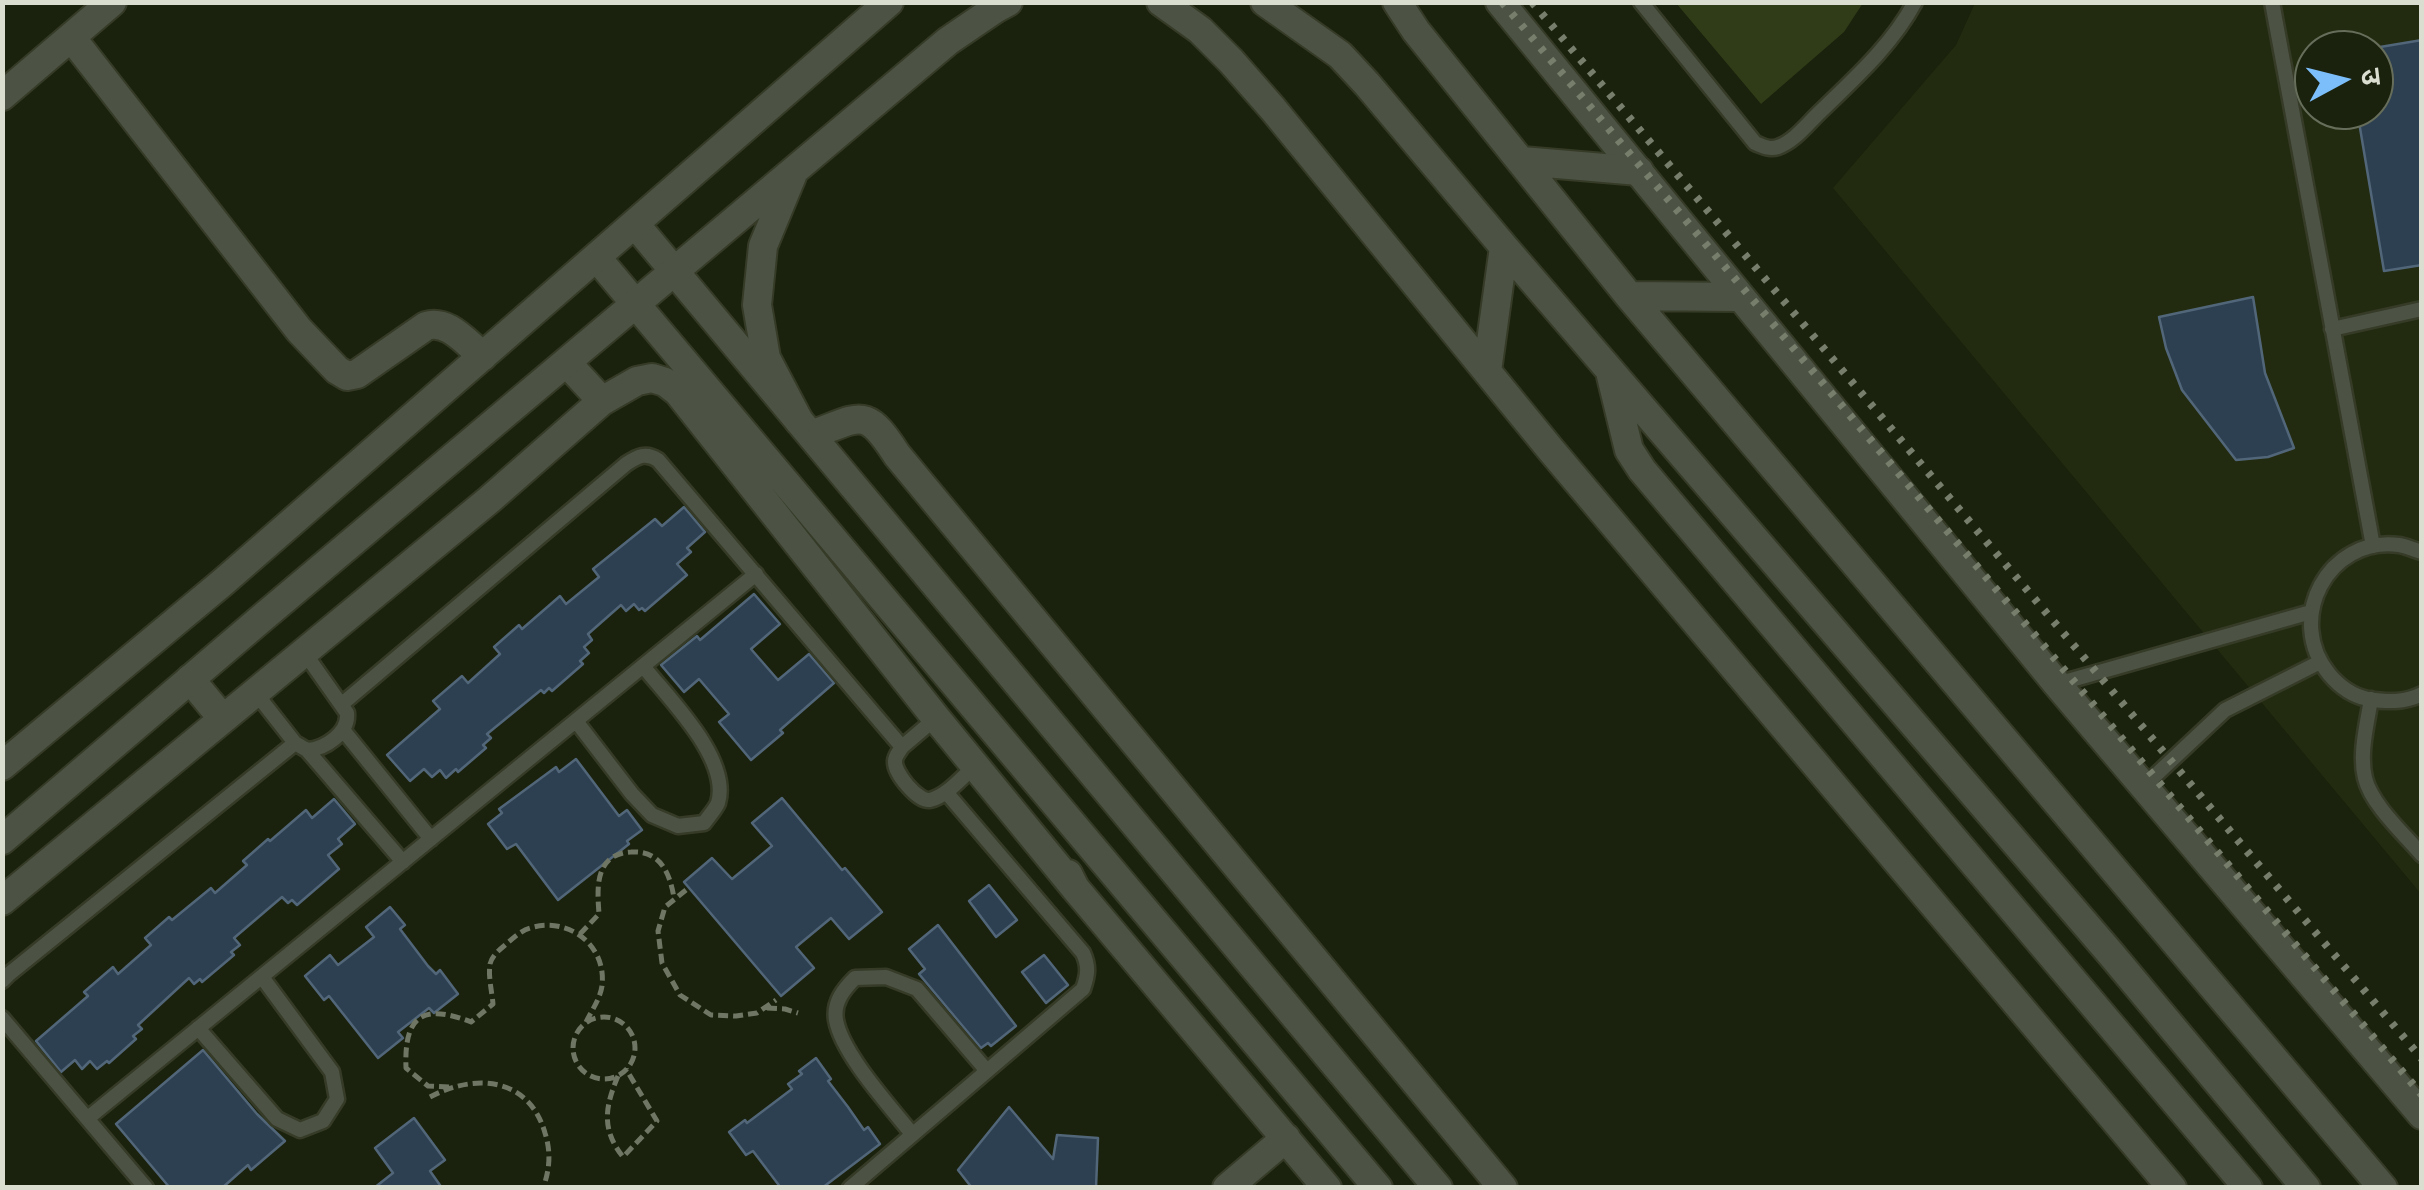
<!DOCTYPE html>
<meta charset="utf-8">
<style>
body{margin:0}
#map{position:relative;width:2424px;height:1190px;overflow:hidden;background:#1a210c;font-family:Montserrat,"Noto Sans Devanagari",sans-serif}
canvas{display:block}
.frame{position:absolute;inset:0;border:5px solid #d9ded0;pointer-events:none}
.north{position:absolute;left:2294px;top:30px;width:100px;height:100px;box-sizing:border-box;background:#1a210c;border:2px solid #666d5a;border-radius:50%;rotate:83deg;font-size:28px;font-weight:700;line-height:40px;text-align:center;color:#d9ded0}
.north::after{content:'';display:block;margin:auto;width:35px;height:45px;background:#7cbef9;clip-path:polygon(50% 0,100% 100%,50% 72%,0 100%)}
</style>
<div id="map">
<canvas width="2424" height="1190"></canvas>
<div class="frame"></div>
<div class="north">उ</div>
</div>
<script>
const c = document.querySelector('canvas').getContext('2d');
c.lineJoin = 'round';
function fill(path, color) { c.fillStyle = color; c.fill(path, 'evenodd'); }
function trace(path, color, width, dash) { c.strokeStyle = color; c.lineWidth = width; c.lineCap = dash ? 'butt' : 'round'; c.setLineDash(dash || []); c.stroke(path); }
const built = new Path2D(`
 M 1975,3 L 2421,3 L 2421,894 L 1833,188 L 1956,45 ZM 2314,50 L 2374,50 L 2374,110 L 2314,110 Z`);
const green = new Path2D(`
 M 1676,3 L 1863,3 L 1844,32 L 1761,104 Z`);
const building = new Path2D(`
 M 2422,40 L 2422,265 L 2384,271 L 2357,110 L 2374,110 L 2374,48 Z
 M 2253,297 L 2265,373 L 2294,448 L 2268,457 L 2236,460 L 2182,390 L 2166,348 L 2159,317 Z
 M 684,507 L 705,532 L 687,548 L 691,552 L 677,564 L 687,575 L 645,611 L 642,608 L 639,610 L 634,604 L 626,611 L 621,605 L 588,634 L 592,640 L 584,647 L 589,653 L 580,661 L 583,664 L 552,691 L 549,688 L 544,693 L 541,690 L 487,734 L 491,738 L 483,745 L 486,748 L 458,772 L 456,769 L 446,778 L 440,770 L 432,777 L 424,769 L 410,781 L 387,755 L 440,709 L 433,701 L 462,676 L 468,683 L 500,654 L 494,647 L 519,625 L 522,629 L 560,596 L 566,604 L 599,577 L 593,569 L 655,519 L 662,526 Z
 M 754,594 L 780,624 L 751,649 L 778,680 L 809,654 L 834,683 L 780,730 L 783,733 L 751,760 L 719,722 L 729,714 L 699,679 L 684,692 L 661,665 L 697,636 L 700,640 Z
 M 576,759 L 619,816 L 627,810 L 642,830 L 627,841 L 629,844 L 558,900 L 516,844 L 507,849 L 488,824 L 502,813 L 499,809 L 556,767 L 559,772 Z
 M 782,798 L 842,870 L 845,868 L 882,912 L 849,939 L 831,918 L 796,947 L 814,968 L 781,996 L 684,882 L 712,858 L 732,879 L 772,846 L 752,823 Z
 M 334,799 L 355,824 L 338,839 L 342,844 L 328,855 L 339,869 L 297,905 L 292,900 L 288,903 L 282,897 L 234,938 L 240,945 L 231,952 L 234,955 L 202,982 L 200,979 L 194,984 L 189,978 L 138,1025 L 142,1029 L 133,1036 L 136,1039 L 109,1063 L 107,1061 L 97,1069 L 90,1061 L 82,1069 L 75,1060 L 61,1072 L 36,1041 L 88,996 L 84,992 L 113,967 L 118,974 L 151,945 L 145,938 L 169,917 L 172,920 L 211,888 L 215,893 L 247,865 L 243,861 L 268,839 L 270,841 L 306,810 L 312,818 Z
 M 989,885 L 1017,920 L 996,937 L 969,901 Z
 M 390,907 L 405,925 L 400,929 L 428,966 L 436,974 L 440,970 L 458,994 L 434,1013 L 429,1008 L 398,1032 L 403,1038 L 378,1058 L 329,996 L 324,1000 L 305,976 L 330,955 L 338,965 L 374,937 L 366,927 Z
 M 938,925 L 1016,1026 L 991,1046 L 988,1043 L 981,1048 L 919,974 L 925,969 L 909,949 Z
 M 1044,955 L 1068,985 L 1046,1003 L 1022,972 Z
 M 203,1050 L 257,1114 L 285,1141 L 251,1170 L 248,1165 L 222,1188 L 170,1188 L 116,1124 Z
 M 816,1058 L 831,1079 L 828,1081 L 848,1107 L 864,1130 L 868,1127 L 880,1144 L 822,1188 L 781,1188 L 753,1151 L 746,1155 L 729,1132 L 745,1120 L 747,1123 L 792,1089 L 788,1084 L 802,1074 L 799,1071 Z
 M 1009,1107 L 1053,1159 L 1057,1135 L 1098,1138 L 1096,1188 L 972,1188 L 958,1170 Z
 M 414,1118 L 445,1160 L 430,1171 L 442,1188 L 374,1188 L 393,1173 L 375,1148 Z`);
const path = new Path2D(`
 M 686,890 L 665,907 L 658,931 L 662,963 L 680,995 L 711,1015 L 736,1016 L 757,1013 L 776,1000
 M 580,934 L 599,914 C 598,898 595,873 609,860 C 614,855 624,852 631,852 C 660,850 670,873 674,898
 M 767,1008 L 785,1009 L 798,1013
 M573 1048a31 31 0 1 1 62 0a31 31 0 1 1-62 0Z
 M 618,1076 C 605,1107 601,1129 623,1157 L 657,1121 L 626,1069
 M 449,1087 L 428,1086 L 406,1068 C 404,1016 422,1003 471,1022 L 493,1004 C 492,992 488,976 490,964 C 492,956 498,951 504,946 C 512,939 520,931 530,928 C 568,916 607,945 602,986 C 600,999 592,1010 586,1022
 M 430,1097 C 475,1073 529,1077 545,1133 C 551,1152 550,1169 543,1188`);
const service = new Path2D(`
 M 1641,2 L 1755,143 C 1763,146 1769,150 1778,147 C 1795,141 1808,123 1821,111 C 1855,78 1892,45 1915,2
 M 2272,2 L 2373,546
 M 2332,329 L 2422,309
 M 2422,552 C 2414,550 2406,546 2399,545 C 2327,536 2285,620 2329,674 C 2339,686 2353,696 2368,699 C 2387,702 2404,703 2422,694
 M 2057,684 L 2311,612
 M 255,692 L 295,743 L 307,750 C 325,749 349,733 347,713 L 304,652
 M 2371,699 C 2367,724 2359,754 2365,778 C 2371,804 2404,834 2422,855
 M 342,704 L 626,464 C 638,456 646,452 658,460 L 902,747 L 936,718
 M 576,721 L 632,794 L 652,815 L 678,826 L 704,823 C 708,817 715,810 718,803 C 731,759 669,699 643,666
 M 343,730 L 431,839
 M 902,747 C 899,752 895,756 895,761 C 894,773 918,802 930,800 C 947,796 962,777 975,766
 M 307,750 L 403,862
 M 2143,787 L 2225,710 L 2320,662
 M 2,981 L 9,974 L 295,743
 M 2,1018 L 146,1188
 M 198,1028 L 277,1119 L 300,1130 L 323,1121 L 337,1099 L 332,1072 L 262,977
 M 88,1118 L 756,574
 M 912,1134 C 890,1106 842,1054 836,1020 C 833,1002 844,989 855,978 L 886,977 L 917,989 L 987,1071
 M 850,1188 L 1083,989 C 1088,975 1089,966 1083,953 L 946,792`);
const minor = new Path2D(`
 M 1500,2 L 2057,684 L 2422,1115
 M 71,37 L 299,330 L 337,370 L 347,376 L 357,374 L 426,326 C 448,319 466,343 483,356
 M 2,96 L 112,2
 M 635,224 L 1438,1188
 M 597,258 L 1378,1188
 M 567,363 L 602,401
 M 811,435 C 861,417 865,405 897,455 L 1503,1188
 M 190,679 L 223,719
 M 1068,874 L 1075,888 L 1327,1188
 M 2,901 L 489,500 L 602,401 L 637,381 L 652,378 L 665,382 L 678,392 L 936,718 L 1075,888
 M 1227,1188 L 1286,1138`);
const tertiary = new Path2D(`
 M 1161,2 L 1200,30 L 1231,61 L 1273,109 L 1551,450 L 2172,1188
 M 1265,2 L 1340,55 L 1367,84 L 1504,247 L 2111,954 L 2306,1188
 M 1397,2 L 1416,31 L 1629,296 L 2383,1188
 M 1522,161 L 1639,171
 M 792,176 L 763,246 L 757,305 L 766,358 L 799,421
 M 1629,296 L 1740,297
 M 1487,371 L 1504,247
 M 1611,376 L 1629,450 L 1642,470 L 2248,1188
 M 2,766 L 222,583 L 889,2
 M 2,840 L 262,618 L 948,41 L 995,9 L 1008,2`);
const rail = new Path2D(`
 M 1502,2 L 2422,1095
 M 1532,2 L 2422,1059`);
fill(built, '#222b0f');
fill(green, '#303c18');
fill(building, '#2d4051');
trace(building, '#526679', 2.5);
trace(service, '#353b27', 19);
trace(minor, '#353b27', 32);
trace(tertiary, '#353b27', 32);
trace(path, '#707664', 5, [10, 5]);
trace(service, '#4d5344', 14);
trace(minor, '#4d5344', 28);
trace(tertiary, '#4d5344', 28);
trace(rail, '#787e6c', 8, [5, 10]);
</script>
